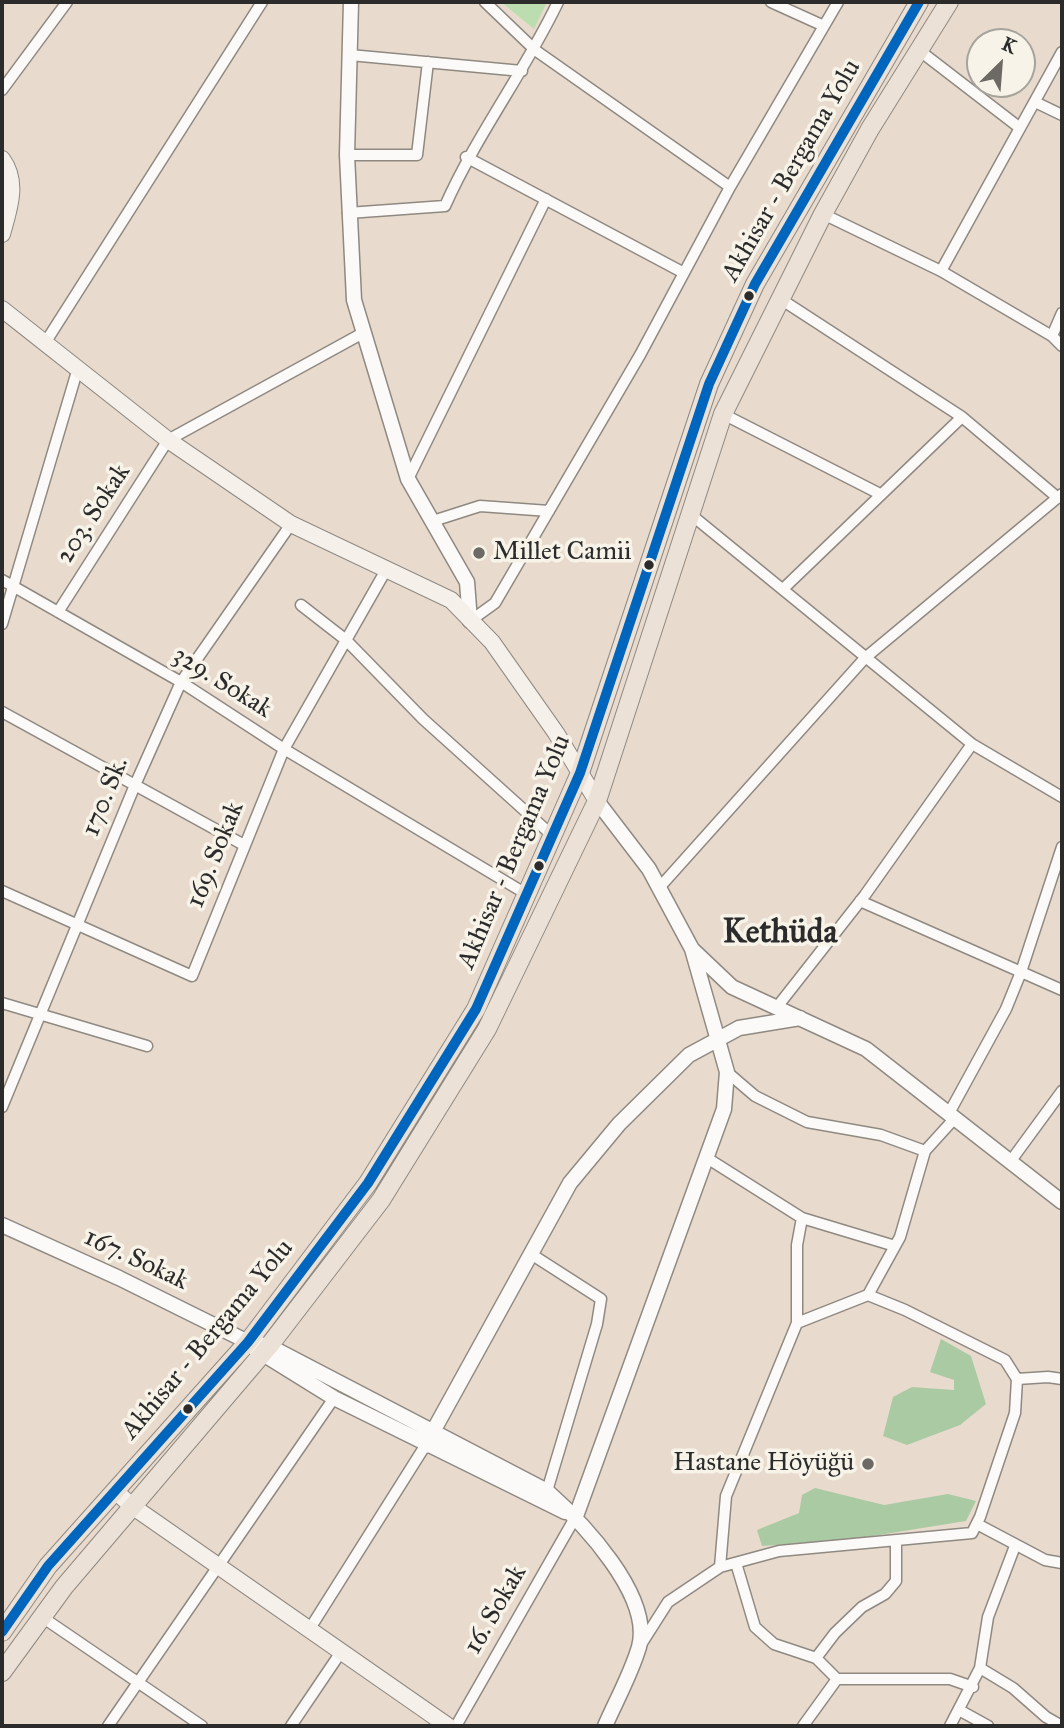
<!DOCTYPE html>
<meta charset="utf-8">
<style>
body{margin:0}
#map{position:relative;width:1064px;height:1728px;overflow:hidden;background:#e8dbcd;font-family:"IM FELL Great Primer",serif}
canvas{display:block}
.frame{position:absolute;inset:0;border:4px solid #2b2b2b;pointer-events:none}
.north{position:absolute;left:966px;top:28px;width:70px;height:70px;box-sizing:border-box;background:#f7f3e8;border:2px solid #a5a39c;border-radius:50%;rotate:25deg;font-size:19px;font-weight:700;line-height:28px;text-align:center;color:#2b2b2b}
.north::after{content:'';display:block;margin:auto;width:24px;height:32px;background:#6d6964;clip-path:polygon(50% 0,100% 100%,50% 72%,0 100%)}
</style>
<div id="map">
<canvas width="1064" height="1728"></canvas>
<div class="frame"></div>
<div class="north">K</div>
</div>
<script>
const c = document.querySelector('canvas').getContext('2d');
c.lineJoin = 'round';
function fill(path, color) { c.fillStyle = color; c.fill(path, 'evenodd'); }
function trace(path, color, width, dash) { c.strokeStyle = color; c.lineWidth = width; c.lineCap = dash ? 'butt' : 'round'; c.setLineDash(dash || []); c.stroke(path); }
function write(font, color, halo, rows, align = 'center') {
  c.font = font + ' "IM FELL Great Primer",serif'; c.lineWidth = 7; c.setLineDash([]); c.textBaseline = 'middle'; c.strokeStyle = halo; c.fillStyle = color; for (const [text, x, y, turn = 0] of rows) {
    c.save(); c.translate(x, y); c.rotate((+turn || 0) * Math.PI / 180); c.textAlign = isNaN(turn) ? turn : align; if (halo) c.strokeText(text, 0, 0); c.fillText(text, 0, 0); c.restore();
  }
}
const green = new Path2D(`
 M 501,2 L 547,2 L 534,29 Z`);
const forest = new Path2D(`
 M 941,1339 L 971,1356 L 986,1404 L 960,1425 L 907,1445 L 883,1436 L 893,1397 L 912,1387 L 954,1390 L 954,1380 L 930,1372 Z
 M 815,1488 L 884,1505 L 948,1494 L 976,1501 L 966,1521 L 854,1539 L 762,1546 L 757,1530 L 799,1513 L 802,1495 Z`);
const minor = new Path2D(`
 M 485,2 L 535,50 L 730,187
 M 771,2 L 824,26
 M 920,51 L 1020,128
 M 350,55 L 522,71
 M 2,90 L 67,2
 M 1035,102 L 1062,115
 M 347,155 L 417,155 L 428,62
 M 466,157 L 684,273
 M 348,213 L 445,206 C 477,134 524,73 558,2
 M 823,214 L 941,271 L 1052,336 L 1062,346
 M 941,271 L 1062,52
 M 779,298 L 962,417 L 1058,498
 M 1052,336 L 1062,313
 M 45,343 L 262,2
 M 723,414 L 880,494
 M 408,479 L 546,199
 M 689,513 L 972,744 L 1062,797
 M 433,521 L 480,506 L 549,511
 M 2,580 L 181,682 L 284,749 L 528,895
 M 784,588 L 962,417
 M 301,605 L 346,640 L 423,719 L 554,837
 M 58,612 L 168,440 L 363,333
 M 470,621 L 495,603 L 640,355 L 730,187 L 838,2
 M 2,624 L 78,368
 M 2,712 L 244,845
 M 659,888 L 865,658 L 1062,494
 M 2,891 L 192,976 L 284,749 L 386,570
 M 860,901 L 1062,990
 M 2,1003 L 147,1046
 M 777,1007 L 865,895 L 972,744
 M 727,1072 L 755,1096 L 807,1122 L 881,1135 L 925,1151
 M 2,1107 L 135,785 L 181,682 L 291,524
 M 948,1115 L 1006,1009 L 1021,972 L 1062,847
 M 707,1158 L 802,1218 L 895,1246
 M 1010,1162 L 1062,1091
 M 531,1254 L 601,1299 L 597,1324 L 547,1491
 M 868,1295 L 900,1237 L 925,1151 L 954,1119
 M 797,1323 L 797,1245 L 802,1218
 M 1017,1379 L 1048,1377 L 1062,1379
 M 977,1524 L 1045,1560 L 1062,1563
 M 736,1563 L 755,1627 L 774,1644 L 816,1658 L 837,1679 L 950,1679 L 973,1687
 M 42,1617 L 202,1726
 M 309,1630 L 425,1446
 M 640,1646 L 668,1602 L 720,1567 L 779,1551 L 972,1533 L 980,1517 L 1015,1413 L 1017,1379 L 1005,1360 L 905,1310 L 868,1295 L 797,1323 L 726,1496 L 720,1567
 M 816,1658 L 835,1633 L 862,1607 L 885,1594 L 896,1581 L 896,1542
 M 980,1668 L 1013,1688 L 1046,1717 L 1062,1726
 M 959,1710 L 988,1726
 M 108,1726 L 334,1398
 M 291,1726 L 341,1652
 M 456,1726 L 576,1516
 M 803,1726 L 837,1679
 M 950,1726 L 980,1668 L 988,1617 L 1015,1546`);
const tertiary = new Path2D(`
 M 351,2 L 347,155 L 354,300 L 408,479 L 467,582 L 470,621
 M 693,950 L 732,987 L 866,1049 L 1062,1202
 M 2,1225 L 119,1278 L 248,1342 L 269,1346 L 547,1491 C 582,1522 653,1596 639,1647 C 631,1674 616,1701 605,1726
 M 255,1349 L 334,1398 L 565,1512
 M 425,1446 L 570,1183 L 619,1124 L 689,1055 L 739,1028 L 800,1018
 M 576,1516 L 724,1109 L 727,1072 L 692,949 L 649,869 L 597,801`);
const secondary = new Path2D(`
 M 2,159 C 19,182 9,209 2,234
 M 2,309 L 168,440 L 291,524 L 451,600 L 492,642 L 556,733 L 597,801
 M 115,1491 L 132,1506 L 448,1726`);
const primary = new Path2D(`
 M 2,1632 L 48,1566 L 248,1342 L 368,1183 L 476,1009 L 580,773 L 709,384 L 755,284 L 919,2
 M 2,1672 L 64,1587 L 269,1346 L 381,1200 L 487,1029 L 597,801 L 723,414 L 823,214 L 870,129 L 949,2`);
const bus1 = new Path2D(`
 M 2,1632 L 48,1566 L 248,1342 L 368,1183 L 476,1009 L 580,773 L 709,384 L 755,284 L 919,2`);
const markers = [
 [749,296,6,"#2b2b2b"],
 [479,553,7,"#6d6964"],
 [649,565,6,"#2b2b2b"],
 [539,866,6,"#2b2b2b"],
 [188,1409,6,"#2b2b2b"],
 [868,1464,7,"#6d6964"]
];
const streetNames = [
 ["Akhisar - Bergama Yolu",792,171,-60],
 ["203. Sokak",94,514,-57],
 ["329. Sokak",222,683,32],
 ["170. Sk.",106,797,-68],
 ["Akhisar - Bergama Yolu",515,852,-67],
 ["169. Sokak",216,855,-68],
 ["167. Sokak",136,1260,25],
 ["Akhisar - Bergama Yolu",208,1340,-50],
 ["16. Sokak",496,1610,-60]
];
const poiNames = [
 ["Millet Camii",493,553],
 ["Hastane Höyüğü",854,1464,"right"]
];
const districtNames = [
 ["Kethüda",780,934]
];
fill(green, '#bbddb0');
fill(forest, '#aacaa3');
trace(minor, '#8f8982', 13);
trace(tertiary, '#8f8982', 17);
trace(secondary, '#8f8982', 18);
trace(primary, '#8f8982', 20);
trace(minor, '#fcfaf8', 10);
trace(tertiary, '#fcfaf8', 14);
trace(secondary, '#f5f0ea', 16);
trace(primary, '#ebe1d6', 18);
trace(bus1, '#0065bd', 10);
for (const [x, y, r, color] of markers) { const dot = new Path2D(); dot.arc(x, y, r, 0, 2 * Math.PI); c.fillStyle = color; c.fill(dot); trace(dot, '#f7f3e8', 2.5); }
write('26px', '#2b2b2b', '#f7f3e8', streetNames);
write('26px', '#2b2b2b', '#f7f3e8', poiNames, 'left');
write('bold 33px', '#2b2b2b', '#f7f3e8', districtNames);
</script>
